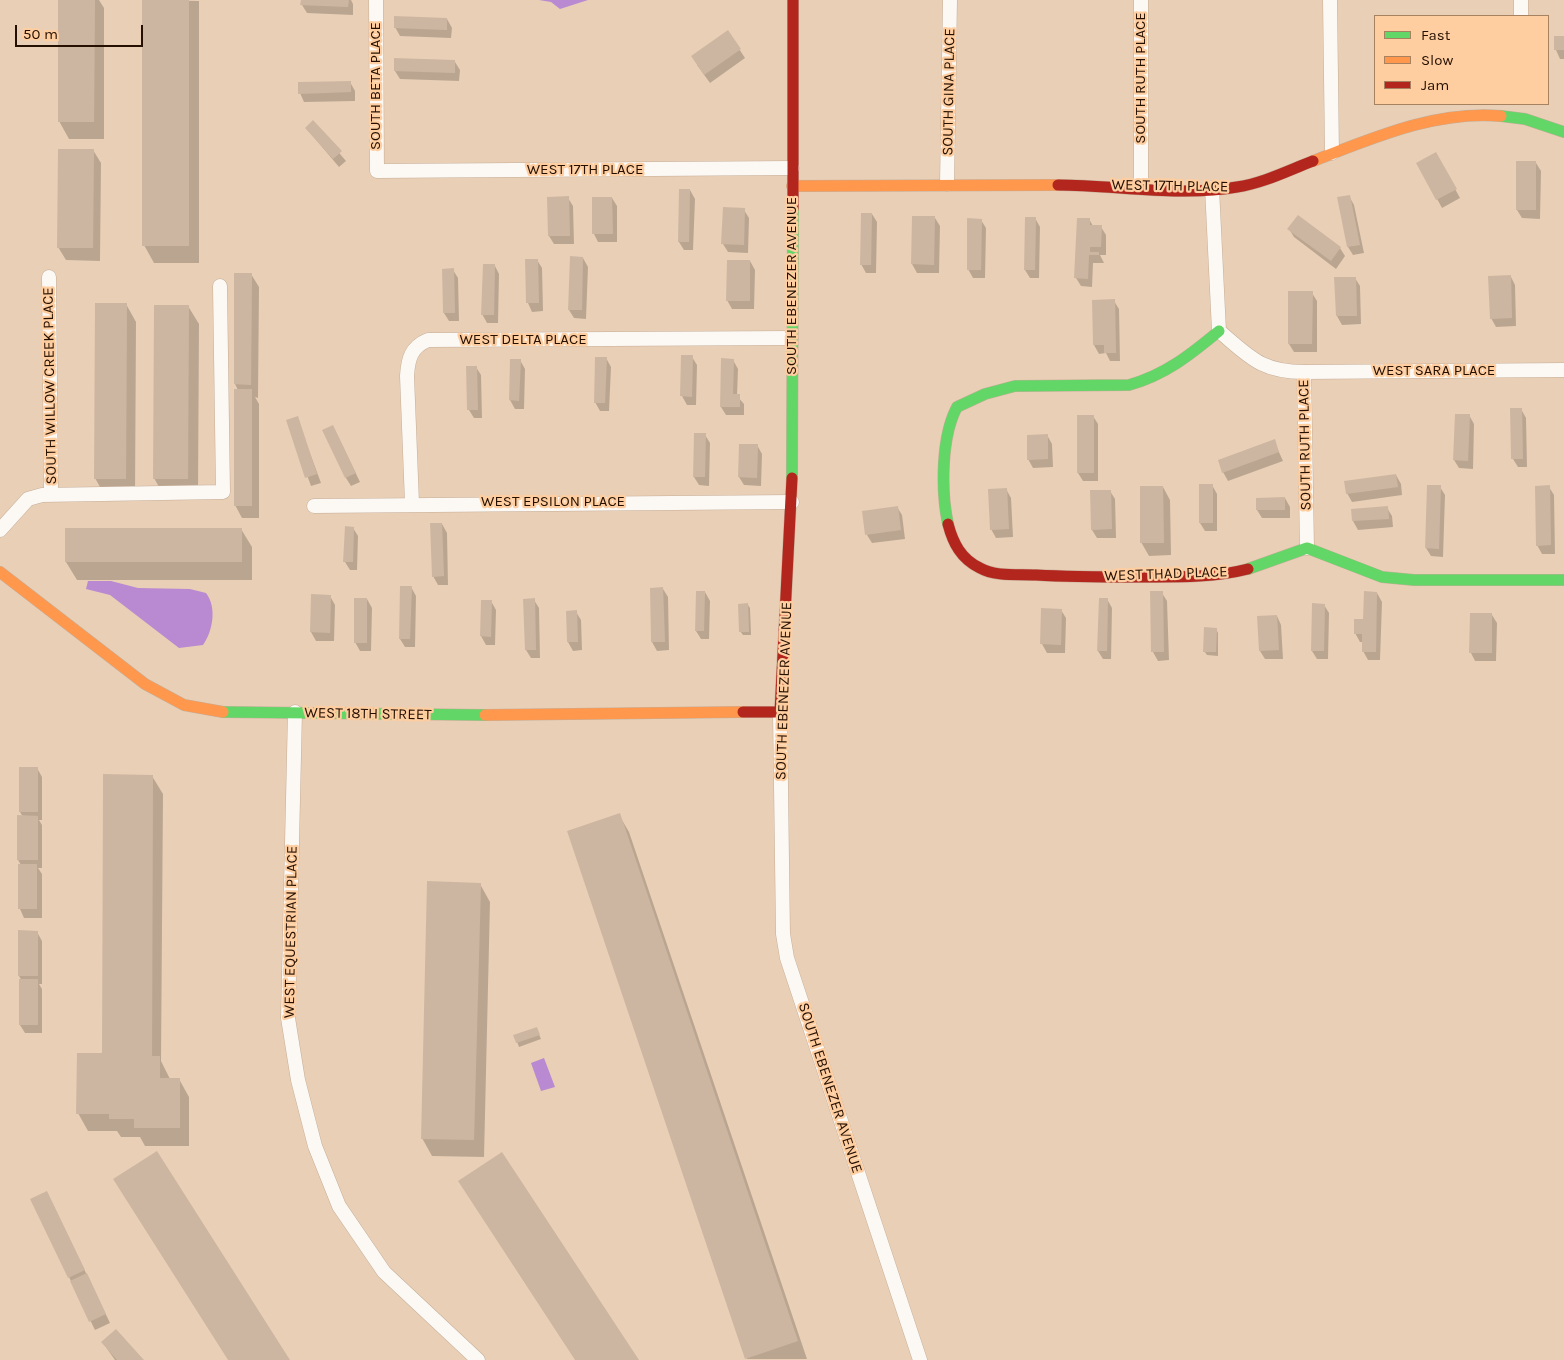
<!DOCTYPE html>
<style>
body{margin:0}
#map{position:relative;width:1564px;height:1360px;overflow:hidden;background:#e9cfb6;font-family:Karla,sans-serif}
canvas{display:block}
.legend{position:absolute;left:1374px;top:15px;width:175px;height:90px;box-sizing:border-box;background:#fecea1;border:1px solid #a78261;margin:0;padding:6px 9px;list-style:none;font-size:15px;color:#240f00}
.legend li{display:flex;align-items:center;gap:10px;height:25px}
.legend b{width:25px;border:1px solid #a78261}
.scale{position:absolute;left:15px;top:25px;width:128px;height:22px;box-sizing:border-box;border:2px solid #240f00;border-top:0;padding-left:6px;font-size:15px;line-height:18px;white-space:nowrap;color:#240f00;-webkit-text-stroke:4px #fecea1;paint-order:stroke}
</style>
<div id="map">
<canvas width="1564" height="1360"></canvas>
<ul class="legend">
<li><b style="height:6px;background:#63d668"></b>Fast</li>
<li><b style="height:6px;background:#ff974d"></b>Slow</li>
<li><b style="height:6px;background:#b3261e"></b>Jam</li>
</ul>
<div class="scale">50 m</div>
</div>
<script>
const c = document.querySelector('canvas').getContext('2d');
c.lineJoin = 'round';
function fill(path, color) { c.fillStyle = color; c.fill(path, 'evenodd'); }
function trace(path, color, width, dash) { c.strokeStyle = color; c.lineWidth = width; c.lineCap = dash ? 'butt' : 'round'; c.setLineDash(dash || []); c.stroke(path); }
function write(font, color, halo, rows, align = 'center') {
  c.font = font + ' Karla,sans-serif'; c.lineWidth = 4.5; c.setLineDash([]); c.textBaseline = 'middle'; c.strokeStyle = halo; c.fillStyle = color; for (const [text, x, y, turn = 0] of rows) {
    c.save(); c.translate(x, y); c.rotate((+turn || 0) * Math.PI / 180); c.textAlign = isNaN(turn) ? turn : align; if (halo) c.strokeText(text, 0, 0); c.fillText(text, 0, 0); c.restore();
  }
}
const water = new Path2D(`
 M 539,0 L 588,0 L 560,9 L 551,2 Z
 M 88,581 L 111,581 L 138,588 L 190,589 L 206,593 C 217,607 213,631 203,645 L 179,648 L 110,595 L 86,589 Z
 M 544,1058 L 555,1087 L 541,1091 L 531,1063 Z`);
const shadow = new Path2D(`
 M 60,0 L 99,0 L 104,8 L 104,139 L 69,139 L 59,121 Z
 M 143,0 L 199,1 L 199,263 L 154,263 L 144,245 Z
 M 302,0 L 351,0 L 353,4 L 353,15 L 307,13 L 302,5 Z
 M 447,19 L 452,28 L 451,38 L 400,36 L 395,27 Z
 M 728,32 L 745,58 L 710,83 L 697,65 Z
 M 1555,37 L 1564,37 L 1564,59 L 1560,59 L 1556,50 Z
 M 455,62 L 460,70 L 459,81 L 400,79 L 395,71 Z
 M 350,82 L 355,91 L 355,101 L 304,102 L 300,93 Z
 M 313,122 L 346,161 L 339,167 L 306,128 Z
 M 93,150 L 101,163 L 100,261 L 66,260 L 58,247 Z
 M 1436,154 L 1460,198 L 1442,208 L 1418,164 Z
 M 1536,163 L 1541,171 L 1540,219 L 1522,218 L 1517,210 Z
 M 690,190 L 695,199 L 693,250 L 684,250 L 679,242 Z
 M 1349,196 L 1354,205 L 1364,253 L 1353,255 L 1348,247 L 1339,198 Z
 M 568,198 L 573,206 L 574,244 L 554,244 L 549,236 Z
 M 612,198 L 617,206 L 617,242 L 598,242 L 594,234 Z
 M 744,210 L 749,218 L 748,253 L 728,252 L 723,244 Z
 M 872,214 L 877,222 L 876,273 L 866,273 L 861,264 Z
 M 1298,216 L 1340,248 L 1345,256 L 1336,269 L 1294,237 L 1289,229 Z
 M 935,218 L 940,226 L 939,273 L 917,273 L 912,264 Z
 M 1035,218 L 1040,227 L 1039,278 L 1030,278 L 1025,270 Z
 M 1089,219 L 1093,226 L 1101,227 L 1106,235 L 1106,255 L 1100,255 L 1104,263 L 1093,263 L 1092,287 L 1081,286 L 1076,278 Z
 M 981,220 L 986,228 L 985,278 L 973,278 L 968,269 Z
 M 583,258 L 588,267 L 586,319 L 574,318 L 569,310 Z
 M 537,260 L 542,268 L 543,311 L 532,312 L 528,303 Z
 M 750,261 L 755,270 L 754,309 L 732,309 L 727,300 Z
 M 495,266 L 499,274 L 498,323 L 487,323 L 482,314 Z
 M 453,270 L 458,278 L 459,321 L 449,321 L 444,313 Z
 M 235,274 L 251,274 L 259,287 L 258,398 L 255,397 L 259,404 L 259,518 L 242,518 L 235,505 L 238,390 L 235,384 Z
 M 1511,277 L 1515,285 L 1516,326 L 1496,327 L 1491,318 Z
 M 1336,278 L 1355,278 L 1360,286 L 1361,324 L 1342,325 L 1337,316 Z
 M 1312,293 L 1317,301 L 1317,352 L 1294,352 L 1289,344 Z
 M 1093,301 L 1114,301 L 1119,309 L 1120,361 L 1110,361 L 1106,353 L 1099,354 L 1094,345 Z
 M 126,304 L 136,322 L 135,497 L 105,496 L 95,478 Z
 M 188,306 L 199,324 L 198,496 L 164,496 L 154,478 Z
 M 692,357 L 697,365 L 696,405 L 687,405 L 682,396 Z
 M 606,358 L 611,367 L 609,411 L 600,411 L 595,402 Z
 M 520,360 L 525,369 L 524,409 L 515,409 L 510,400 Z
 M 733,360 L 738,369 L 737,396 L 744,404 L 744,415 L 726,415 L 721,407 Z
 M 476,367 L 481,375 L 482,418 L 474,418 L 469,410 Z
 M 1521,409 L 1526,418 L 1527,467 L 1518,467 L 1513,459 Z
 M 1469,415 L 1474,424 L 1473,469 L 1459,468 L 1454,460 Z
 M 1093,416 L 1098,424 L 1098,481 L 1083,481 L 1078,473 Z
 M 297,418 L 321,483 L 311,486 L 287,421 Z
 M 333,426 L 360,482 L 351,486 L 346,478 Z
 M 705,435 L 710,443 L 709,486 L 699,485 L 694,477 Z
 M 1047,435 L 1052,444 L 1053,467 L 1033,468 L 1028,459 Z
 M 1274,441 L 1283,461 L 1228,481 L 1223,472 Z
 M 757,445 L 762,454 L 761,486 L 744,485 L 739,477 Z
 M 1396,475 L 1401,484 L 1402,495 L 1352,502 L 1347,493 Z
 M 1212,485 L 1217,494 L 1217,531 L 1205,531 L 1200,523 Z
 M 1163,487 L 1170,500 L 1171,555 L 1149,556 L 1141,542 Z
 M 1440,487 L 1445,495 L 1443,557 L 1431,556 L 1426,548 Z
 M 1549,487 L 1554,495 L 1555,554 L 1542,554 L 1537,545 Z
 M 1006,489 L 1011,498 L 1013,537 L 996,538 L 991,529 Z
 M 1110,491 L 1115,499 L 1116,538 L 1097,538 L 1092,530 Z
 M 1285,498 L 1290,507 L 1290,518 L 1262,518 L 1257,510 Z
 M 897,507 L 902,515 L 905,539 L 872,543 L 867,535 Z
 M 1387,508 L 1392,516 L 1393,527 L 1358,530 L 1353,521 L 1352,510 Z
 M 442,524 L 447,533 L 448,585 L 438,585 L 433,576 Z
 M 353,528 L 358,536 L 357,570 L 350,570 L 345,562 Z
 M 66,529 L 241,529 L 252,547 L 252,580 L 77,580 L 66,562 Z
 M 411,587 L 416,596 L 415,647 L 405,647 L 400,639 Z
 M 663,589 L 668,597 L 669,650 L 657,651 L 652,642 Z
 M 705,592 L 710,601 L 709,639 L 701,639 L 696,631 Z
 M 1162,593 L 1167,601 L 1169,660 L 1158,661 L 1153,652 Z
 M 1377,593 L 1382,602 L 1380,660 L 1368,660 L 1363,651 L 1363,642 L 1360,642 L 1355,633 L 1365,620 Z
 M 312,596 L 330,596 L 335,605 L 334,641 L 316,641 L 311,632 Z
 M 367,599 L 372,608 L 371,651 L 360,651 L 355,642 Z
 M 1107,599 L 1112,608 L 1111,659 L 1103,659 L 1098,651 Z
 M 534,600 L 539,608 L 540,658 L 531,658 L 526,650 Z
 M 491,601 L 496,610 L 495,645 L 486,645 L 481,636 Z
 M 748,605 L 750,608 L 751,635 L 743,635 L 740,631 Z
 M 1324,605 L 1329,613 L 1328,659 L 1317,659 L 1312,651 Z
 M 1061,610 L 1066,618 L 1065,653 L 1047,653 L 1042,644 Z
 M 576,612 L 581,620 L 582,650 L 573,651 L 568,642 Z
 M 1492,615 L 1497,623 L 1496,661 L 1475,661 L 1471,653 Z
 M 1277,616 L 1281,625 L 1283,659 L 1265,659 L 1260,651 Z
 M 1216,629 L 1218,633 L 1218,656 L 1207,655 L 1204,651 Z
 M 37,768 L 42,777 L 42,820 L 39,820 L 42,825 L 42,868 L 38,868 L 42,874 L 42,918 L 24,918 L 20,909 L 21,865 L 18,860 L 23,817 L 20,812 Z
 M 152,776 L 163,794 L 161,1061 L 170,1079 L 179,1079 L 189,1097 L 189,1146 L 145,1146 L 140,1137 L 121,1137 L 117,1131 L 88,1131 L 78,1113 L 103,1054 Z
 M 619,815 L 629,832 L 807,1359 L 747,1359 L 568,832 Z
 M 480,884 L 490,902 L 484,1157 L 432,1156 L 422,1138 Z
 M 37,932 L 42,941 L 42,984 L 39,984 L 42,989 L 42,1033 L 25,1033 L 20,1025 L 22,981 L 19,976 Z
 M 538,1032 L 541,1039 L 519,1047 L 515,1036 Z
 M 47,1192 L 110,1323 L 95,1330 L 69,1277 Z
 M 103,1343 L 142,1360 L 115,1360 Z`);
const building = new Path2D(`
 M 58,0 L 95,0 L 94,122 L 58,122 Z
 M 142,0 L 189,0 L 189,246 L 142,246 Z
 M 301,0 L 349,0 L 348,7 L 300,5 Z
 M 394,16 L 447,18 L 447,30 L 394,28 Z
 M 728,30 L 741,49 L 704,75 L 691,56 Z
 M 1554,36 L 1564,36 L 1564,50 L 1554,50 Z
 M 394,58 L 455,60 L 455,73 L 394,71 Z
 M 351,81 L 351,92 L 298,94 L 298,82 Z
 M 313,120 L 342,151 L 333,159 L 305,128 Z
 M 58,149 L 94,149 L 93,248 L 57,248 Z
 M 1436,152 L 1457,189 L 1436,200 L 1416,163 Z
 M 1516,161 L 1536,161 L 1536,210 L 1516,210 Z
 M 679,189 L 690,189 L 689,242 L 678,242 Z
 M 1350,195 L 1360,245 L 1347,247 L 1337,197 Z
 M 569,196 L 570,236 L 548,236 L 547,197 Z
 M 592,197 L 612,197 L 613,234 L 592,234 Z
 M 723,207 L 745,208 L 744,245 L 721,244 Z
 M 861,213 L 872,213 L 871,265 L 860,265 Z
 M 1298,215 L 1341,247 L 1331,261 L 1287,229 Z
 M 912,216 L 935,216 L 934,265 L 911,264 Z
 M 1025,217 L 1036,217 L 1035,270 L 1024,270 Z
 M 967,218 L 982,219 L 981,270 L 967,270 Z
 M 1077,218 L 1090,218 L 1090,225 L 1102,225 L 1101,247 L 1090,247 L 1090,252 L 1099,252 L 1099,255 L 1089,255 L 1088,279 L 1074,278 Z
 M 570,256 L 583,257 L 582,310 L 568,310 Z
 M 525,259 L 538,259 L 539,303 L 526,303 Z
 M 727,260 L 750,260 L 750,301 L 726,301 Z
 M 483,264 L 495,264 L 494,315 L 481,315 Z
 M 454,268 L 455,313 L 443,313 L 442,269 Z
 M 234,273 L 252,273 L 251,385 L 234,384 Z
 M 1511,275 L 1512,318 L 1490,319 L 1488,276 Z
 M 1334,277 L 1356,277 L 1357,316 L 1336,316 Z
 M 1288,291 L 1313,291 L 1312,344 L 1288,344 Z
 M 1115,299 L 1116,353 L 1104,353 L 1104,345 L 1093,345 L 1092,300 Z
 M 95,303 L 127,303 L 126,479 L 94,479 Z
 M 154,305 L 189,305 L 188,479 L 153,479 Z
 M 681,355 L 693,355 L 692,397 L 680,396 Z
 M 595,357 L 607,357 L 605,403 L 594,403 Z
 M 721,358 L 734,359 L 733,394 L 740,394 L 740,407 L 720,407 Z
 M 510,359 L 521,359 L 519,401 L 509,400 Z
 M 466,366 L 477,366 L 478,410 L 467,410 Z
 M 234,389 L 252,389 L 252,506 L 234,506 Z
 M 1510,408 L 1522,408 L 1523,459 L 1511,459 Z
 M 1455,414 L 1470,414 L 1468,461 L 1453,460 Z
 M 1077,415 L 1094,415 L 1094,473 L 1077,473 Z
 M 298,416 L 317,474 L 305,478 L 286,420 Z
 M 333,425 L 356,473 L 345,478 L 322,430 Z
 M 694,433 L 706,433 L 705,477 L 693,477 Z
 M 1048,434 L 1048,459 L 1027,460 L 1027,435 Z
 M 1275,439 L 1279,452 L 1222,473 L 1218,460 Z
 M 739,444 L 758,444 L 757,478 L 738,477 Z
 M 1396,474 L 1398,487 L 1346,494 L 1344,481 Z
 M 1199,484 L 1213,484 L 1213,523 L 1199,523 Z
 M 1427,485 L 1441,485 L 1439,549 L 1425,548 Z
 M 1550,485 L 1551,545 L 1536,546 L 1535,486 Z
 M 1140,486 L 1163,486 L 1164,543 L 1140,543 Z
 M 1007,488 L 1009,529 L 990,530 L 988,489 Z
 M 1090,490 L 1111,490 L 1112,529 L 1091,530 Z
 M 1285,497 L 1285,510 L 1256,510 L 1256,498 Z
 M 898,506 L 901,530 L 865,535 L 862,511 Z
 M 1388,506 L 1389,519 L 1352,521 L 1351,509 Z
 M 430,523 L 442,523 L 444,576 L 432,577 Z
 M 345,526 L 354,527 L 353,562 L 343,562 Z
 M 65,528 L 242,528 L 242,562 L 65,562 Z
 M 400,586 L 412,586 L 410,639 L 399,639 Z
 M 663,587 L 665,642 L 651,642 L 650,588 Z
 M 696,591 L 705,591 L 704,631 L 695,631 Z
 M 1150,591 L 1163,591 L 1164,652 L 1151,652 Z
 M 1364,591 L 1377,592 L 1376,652 L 1362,652 L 1362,634 L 1354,634 L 1354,619 L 1363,619 Z
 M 311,594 L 331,595 L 330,633 L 310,632 Z
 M 354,598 L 367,598 L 367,643 L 354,643 Z
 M 535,598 L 536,650 L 525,650 L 523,599 Z
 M 1099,598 L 1108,598 L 1107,651 L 1097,651 Z
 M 481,600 L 492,600 L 491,637 L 480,636 Z
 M 748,603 L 749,632 L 739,632 L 738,604 Z
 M 1312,603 L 1325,604 L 1324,651 L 1311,651 Z
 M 1041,608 L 1062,609 L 1061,645 L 1040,644 Z
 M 577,610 L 578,642 L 567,642 L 566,611 Z
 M 1470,613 L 1492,613 L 1492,653 L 1469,653 Z
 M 1277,615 L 1279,650 L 1259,651 L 1257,616 Z
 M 1204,627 L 1217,628 L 1216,652 L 1203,652 Z
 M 19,767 L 38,767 L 38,812 L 19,812 Z
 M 103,774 L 153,775 L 152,1056 L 160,1056 L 160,1078 L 180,1078 L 180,1128 L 134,1128 L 134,1119 L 109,1119 L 109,1114 L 76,1114 L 77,1053 L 102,1053 Z
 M 620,813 L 798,1341 L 745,1359 L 567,831 Z
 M 17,815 L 38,816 L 38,860 L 17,860 Z
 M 18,864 L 37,864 L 37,909 L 18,909 Z
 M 427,881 L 481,883 L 474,1140 L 421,1139 Z
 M 18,930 L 38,931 L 38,976 L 18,976 Z
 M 19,979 L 38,979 L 38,1025 L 19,1025 Z
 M 537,1027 L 540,1035 L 516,1043 L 513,1035 Z
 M 157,1151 L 290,1360 L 228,1360 L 113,1179 Z
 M 502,1152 L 639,1360 L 575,1360 L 458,1181 Z
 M 47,1191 L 85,1270 L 68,1278 L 30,1199 Z
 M 87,1273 L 106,1314 L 89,1322 L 70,1281 Z
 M 116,1329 L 144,1360 L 117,1360 L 101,1342 Z`);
const street = new Path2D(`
 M 376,0 L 377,171 L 792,168
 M 1141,0 L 1141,186
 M 1330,0 L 1332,153
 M 1521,16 L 1521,0
 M 947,184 L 950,0
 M 1212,188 L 1219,331 C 1250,357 1261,372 1304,372 L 1307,548
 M 49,277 L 51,494
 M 1304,372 L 1564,370
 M 412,503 L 407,376 C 408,359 411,347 428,340 L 791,338
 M 314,506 L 792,502
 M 0,530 L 28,499 L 42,495 L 223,492 L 220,286
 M 295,712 L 288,1018 L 298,1080 L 315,1146 L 339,1206 L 384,1272 L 478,1360
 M 780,712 L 783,934 L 787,958 L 920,1360`);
const fast = new Path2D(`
 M 1501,116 L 1525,119 L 1564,132
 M 792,478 L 793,209
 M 948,524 C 941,491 941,437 957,407 L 985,394 L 1015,386 L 1129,385 C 1165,375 1190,355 1219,331
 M 1248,569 L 1307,548 L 1382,577 L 1414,580 L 1564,580
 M 223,712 L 485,715`);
const slow = new Path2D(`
 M 1313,161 C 1373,138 1436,110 1501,116
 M 792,186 L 1058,185
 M 0,572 L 145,684 L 184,705 L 223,712
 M 485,715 L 743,712`);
const jam = new Path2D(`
 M 1058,185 C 1115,185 1181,197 1237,187 C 1264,183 1289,170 1313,161
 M 793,209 L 793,0
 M 948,524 C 953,543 961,559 980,568 C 996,577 1018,574 1036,575 C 1070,577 1104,577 1139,577 C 1175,577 1213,578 1248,569
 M 743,712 L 780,712 L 792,478`);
const streetNames = [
 ["SOUTH RUTH PLACE",1141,78,-90],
 ["SOUTH BETA PLACE",376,86,-90],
 ["SOUTH GINA PLACE",949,92,-89],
 ["WEST 17TH PLACE",585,170],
 ["WEST 17TH PLACE",1170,186,1],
 ["SOUTH EBENEZER AVENUE",792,286,-90],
 ["WEST DELTA PLACE",523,340],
 ["WEST SARA PLACE",1434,371],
 ["SOUTH WILLOW CREEK PLACE",50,386,-91],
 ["SOUTH RUTH PLACE",1305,445,-91],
 ["WEST EPSILON PLACE",553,502],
 ["WEST THAD PLACE",1166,574,-2],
 ["SOUTH EBENEZER AVENUE",784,691,-88],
 ["WEST 18TH STREET",368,714,1],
 ["WEST EQUESTRIAN PLACE",291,932,-89],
 ["SOUTH EBENEZER AVENUE",830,1088,72]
];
fill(water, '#b98ad1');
fill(shadow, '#0003');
fill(building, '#cdb6a1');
trace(street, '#c5ae98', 15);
trace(fast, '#c5ae98', 12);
trace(slow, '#c5ae98', 12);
trace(jam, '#c5ae98', 12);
trace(street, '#fcf8f4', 14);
trace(fast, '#63d668', 11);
trace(slow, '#ff974d', 11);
trace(jam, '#b3261e', 11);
write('15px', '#240f00', '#fecea1', streetNames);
</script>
